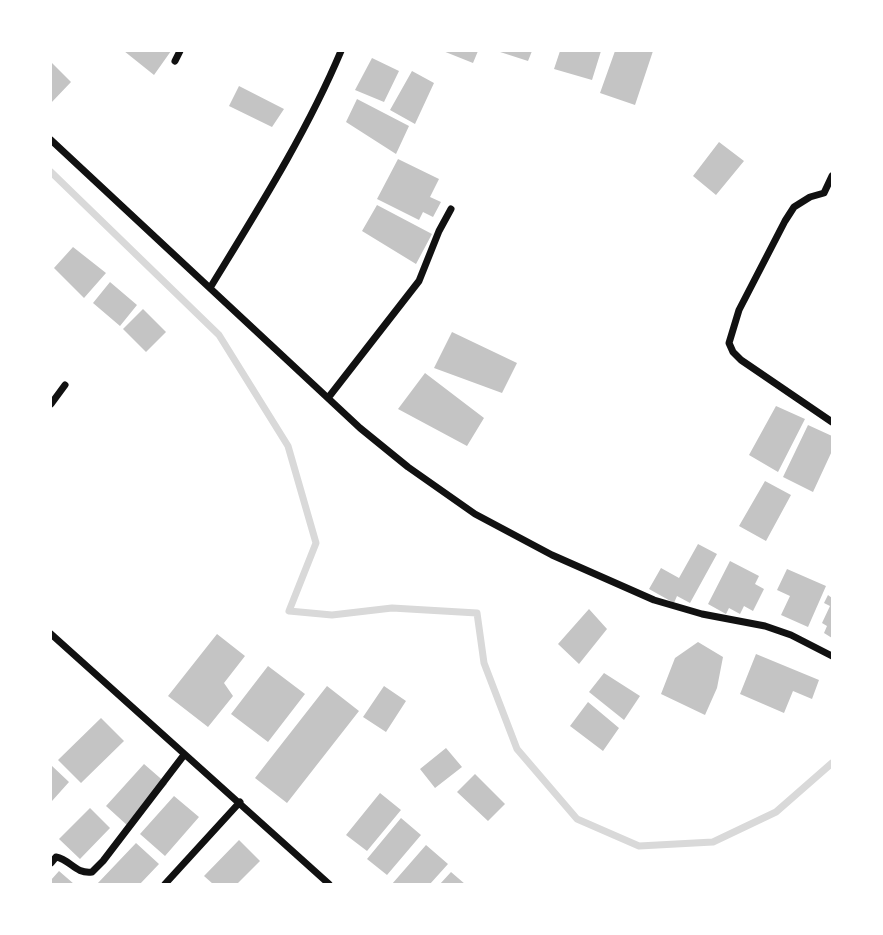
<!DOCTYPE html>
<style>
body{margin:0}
#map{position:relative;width:883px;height:935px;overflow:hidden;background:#fff;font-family:"PT Sans Narrow",sans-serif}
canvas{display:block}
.frame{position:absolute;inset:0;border:52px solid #fff;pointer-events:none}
</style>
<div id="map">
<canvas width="883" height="935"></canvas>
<div class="frame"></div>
</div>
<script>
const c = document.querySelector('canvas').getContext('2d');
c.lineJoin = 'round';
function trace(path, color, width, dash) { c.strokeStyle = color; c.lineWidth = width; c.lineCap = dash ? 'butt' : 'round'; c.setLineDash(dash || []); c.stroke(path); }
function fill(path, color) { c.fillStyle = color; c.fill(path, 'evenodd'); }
const stream = new Path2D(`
 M 51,172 L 219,335 L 288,446 L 316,543 L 289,611 L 332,615 L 392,608 L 477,613 L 484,663 L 517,749 L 577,819 L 639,846 L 713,842 L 776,812 L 832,763`);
const building = new Path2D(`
 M 124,51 L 171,51 L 154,75 Z
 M 443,51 L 478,51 L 473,63 Z
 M 497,51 L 532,51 L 528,61 Z
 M 560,51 L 601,51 L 592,80 L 554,69 Z
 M 615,51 L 653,51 L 635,105 L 600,93 Z
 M 372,58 L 399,71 L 384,102 L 355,90 Z
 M 51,62 L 71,82 L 51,103 Z
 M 412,71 L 434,83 L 415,124 L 390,110 Z
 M 239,86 L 284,109 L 272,127 L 229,106 Z
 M 357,99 L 409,126 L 396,154 L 346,122 Z
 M 719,142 L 744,161 L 716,195 L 693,176 Z
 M 398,159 L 439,179 L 430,197 L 441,202 L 433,217 L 423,212 L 419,220 L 377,199 Z
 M 377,205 L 432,234 L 416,264 L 362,231 Z
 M 73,247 L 106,273 L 84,298 L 54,268 Z
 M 110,282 L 137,305 L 120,326 L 93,303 Z
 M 143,309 L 166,332 L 146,352 L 123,329 Z
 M 452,332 L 517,363 L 502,393 L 434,368 Z
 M 425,373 L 484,418 L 467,446 L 398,409 Z
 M 776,406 L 805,419 L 778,472 L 749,455 Z
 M 808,425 L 832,436 L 832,451 L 813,492 L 783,477 Z
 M 765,481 L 791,495 L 766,541 L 739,526 Z
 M 698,544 L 717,554 L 690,603 L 677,596 L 674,603 L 649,589 L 661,568 L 679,578 Z
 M 730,561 L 759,576 L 755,584 L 764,589 L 753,611 L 744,606 L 740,614 L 729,608 L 726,614 L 708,604 Z
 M 787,569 L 826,586 L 808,627 L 781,615 L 790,596 L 777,590 Z
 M 828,595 L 832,598 L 832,638 L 824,633 L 827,626 L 822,623 L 830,606 L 824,603 Z
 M 589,609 L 607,629 L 579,664 L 558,644 Z
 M 217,634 L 245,656 L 224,683 L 233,696 L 208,727 L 168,696 Z
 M 698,642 L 723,657 L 717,688 L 705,715 L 661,694 L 675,658 Z
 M 756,654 L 819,680 L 812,699 L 793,691 L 784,713 L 740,694 Z
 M 268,666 L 305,694 L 268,742 L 231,714 Z
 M 604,673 L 640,696 L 624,720 L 589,692 Z
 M 327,686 L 359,711 L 287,803 L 255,778 Z
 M 384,686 L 406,701 L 386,732 L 363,717 Z
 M 588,702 L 619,728 L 603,751 L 570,726 Z
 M 101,718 L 124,741 L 81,783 L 58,760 Z
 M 446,748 L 462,767 L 435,788 L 420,769 Z
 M 144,764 L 167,784 L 128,826 L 106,806 Z
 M 51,765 L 69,782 L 52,801 L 51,799 Z
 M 475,774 L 505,804 L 488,821 L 457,792 Z
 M 380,793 L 401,810 L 367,851 L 346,835 Z
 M 174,796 L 199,817 L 165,856 L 140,834 Z
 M 90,808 L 110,828 L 80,859 L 59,839 Z
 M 401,818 L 421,835 L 387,875 L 367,859 Z
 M 239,840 L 260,861 L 237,884 L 213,884 L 204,876 Z
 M 136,843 L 159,864 L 140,884 L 97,884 Z
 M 426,845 L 448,864 L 430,884 L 392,884 Z
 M 59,871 L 74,884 L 51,884 L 51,880 Z
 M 451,872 L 465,884 L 440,884 Z`);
const minor = new Path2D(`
 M 175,61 L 180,51
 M 51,140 L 360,428 L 408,467 L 475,514 L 552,555 L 654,600 L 702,614 L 765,626 L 791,635 L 832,656
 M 832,176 L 824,193 L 810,197 L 794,207 L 785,221 L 739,310 L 729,343 L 733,352 L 741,360 L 832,422
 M 210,288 C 257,211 306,134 341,51
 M 328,398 L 419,281 L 439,231 L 451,209
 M 51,404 L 65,385
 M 51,634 L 329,884
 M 51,863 L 56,857 C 71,860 75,874 92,872 L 103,861 L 184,755
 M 165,884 L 240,802`);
trace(stream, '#d9d9d9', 7);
fill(building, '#c4c4c4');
trace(minor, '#111', 7);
</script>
